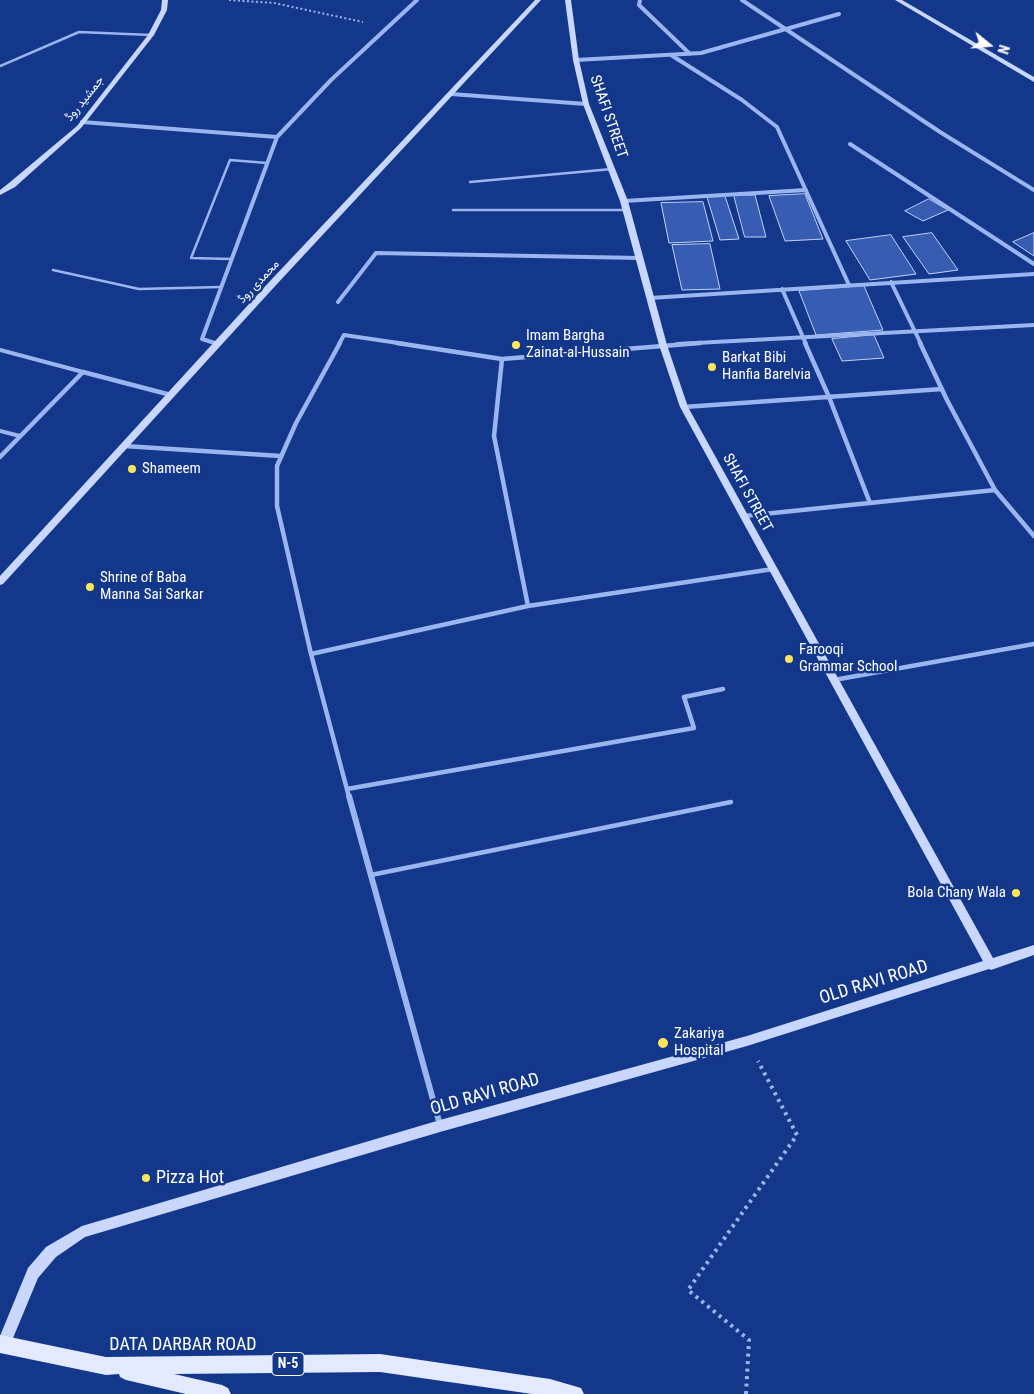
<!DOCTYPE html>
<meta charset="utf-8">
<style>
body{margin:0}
#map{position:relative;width:1034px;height:1394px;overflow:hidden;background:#13378a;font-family:"Roboto Condensed",sans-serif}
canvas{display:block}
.north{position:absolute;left:964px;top:20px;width:50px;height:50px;-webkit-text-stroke:4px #13378a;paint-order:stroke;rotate:107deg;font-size:14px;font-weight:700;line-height:20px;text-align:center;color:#fff}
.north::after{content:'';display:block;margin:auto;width:18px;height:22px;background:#fff;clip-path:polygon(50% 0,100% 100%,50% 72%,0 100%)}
</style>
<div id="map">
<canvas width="1034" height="1394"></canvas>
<div class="north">N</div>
</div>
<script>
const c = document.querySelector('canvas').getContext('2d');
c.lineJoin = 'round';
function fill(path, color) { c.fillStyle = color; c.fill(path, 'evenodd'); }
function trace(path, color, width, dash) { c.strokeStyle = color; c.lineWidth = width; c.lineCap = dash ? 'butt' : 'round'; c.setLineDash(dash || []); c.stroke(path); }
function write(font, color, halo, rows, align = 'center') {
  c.font = font + ' "Roboto Condensed",Vazirmatn,sans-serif'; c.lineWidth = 5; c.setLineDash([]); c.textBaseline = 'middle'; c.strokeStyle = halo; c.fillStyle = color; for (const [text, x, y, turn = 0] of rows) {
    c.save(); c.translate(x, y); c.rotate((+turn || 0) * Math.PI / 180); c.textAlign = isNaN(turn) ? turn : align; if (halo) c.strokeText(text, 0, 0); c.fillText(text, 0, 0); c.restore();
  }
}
const building = new Path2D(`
 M 805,194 L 823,239 L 785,241 L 769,196 Z
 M 734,195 L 755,195 L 766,237 L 745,237 Z
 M 725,196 L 739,239 L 720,240 L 707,197 Z
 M 929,199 L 948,210 L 923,221 L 905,211 Z
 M 703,202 L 713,241 L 669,243 L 661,203 Z
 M 932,233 L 958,270 L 929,274 L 903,237 Z
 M 1034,233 L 1034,256 L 1013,242 Z
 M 891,235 L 916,274 L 870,280 L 846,241 Z
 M 710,244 L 720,289 L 682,290 L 672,245 Z
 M 864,286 L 883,330 L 816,335 L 799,291 Z
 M 874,335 L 884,358 L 842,361 L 832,339 Z`);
const pathFar1 = new Path2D(`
 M 229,0 L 274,3 L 363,22`);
const path = new Path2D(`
 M 746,1394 L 749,1340 L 688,1290 L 797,1135 L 758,1061`);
const laneFar2 = new Path2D(`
 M 0,66 L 79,32 L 151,35
 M 470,182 L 612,169
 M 453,210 L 626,210
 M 232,259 L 191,258 L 230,160 L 267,163
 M 53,270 L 139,289 L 221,287`);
const laneFar1 = new Path2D(`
 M 0,350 L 83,372
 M 0,431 L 20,436`);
const lane = new Path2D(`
 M 371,875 L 731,802`);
const streetFar2 = new Path2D(`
 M 640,0 L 639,5 L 690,54
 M 742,0 L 940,132 L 1034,190
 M 671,55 L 742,100 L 777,127 L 849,285
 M 576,60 L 701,53 L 839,14
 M 451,94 L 586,104
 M 82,122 L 277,137
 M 850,144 L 1034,264
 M 624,201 L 806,190
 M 891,282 L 921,344
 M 782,289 L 806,344
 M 650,298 L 1034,274
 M 338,302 L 376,253 L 639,258
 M 218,344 L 202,339 L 277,137 L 331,80 L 417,0
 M 339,344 L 344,335 L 405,344
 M 677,344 L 1034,325`);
const streetFar1 = new Path2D(`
 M 215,343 L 218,344
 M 340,343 L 296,423 L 277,466 L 277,506 L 311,654 L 349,797
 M 397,343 L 502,359 L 700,343
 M 805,343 L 829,397 L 870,503
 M 920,343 L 947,400 L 995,490 L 1034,536
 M 502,359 L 494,436 L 528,606
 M 684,407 L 942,389
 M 124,446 L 281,456
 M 0,457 L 83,372 L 171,395
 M 744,516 L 995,490
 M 311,654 L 528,606 L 773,569
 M 834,680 L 1034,644
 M 347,789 L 694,728 L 684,697 L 723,689`);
const street = new Path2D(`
 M 349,796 L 440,1125`);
const secondary = new Path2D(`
 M 162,0 L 168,0 L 167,10 L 154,35 L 81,128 L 15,187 L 0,195 L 0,190 L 9,183 L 77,126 L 148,35 L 161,10 Z
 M 535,0 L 541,0 L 277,284 L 3,584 L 0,585 L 0,576 L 271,280 Z
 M 565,0 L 571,0 L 579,60 L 589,104 L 628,201 L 667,345 L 688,407 L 993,958 L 1034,945 L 1034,955 L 991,970 L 989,969 L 747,1046 L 440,1132 L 85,1237 L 56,1257 L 38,1278 L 8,1350 L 3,1352 L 0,1351 L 0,1336 L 28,1268 L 46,1247 L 82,1226 L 440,1120 L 747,1036 L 983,961 L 680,407 L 659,345 L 620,201 L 583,104 L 573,60 Z
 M 895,0 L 902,0 L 1034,77 L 1034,82 Z`);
const primary = new Path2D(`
 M 0,1335 L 106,1357 L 380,1354 L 550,1379 L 581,1388 L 584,1394 L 532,1394 L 380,1372 L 174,1374 L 222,1385 L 228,1388 L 231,1394 L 186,1394 L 126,1380 L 120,1377 L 119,1374 L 106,1375 L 0,1353 Z`);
const markers = [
 [516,345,5,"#ffe559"],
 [712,367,5,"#ffe559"],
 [132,469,5,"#ffe559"],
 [90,587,5,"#ffe559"],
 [789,659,5,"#ffe559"],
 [1016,893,5,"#ffe559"],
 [663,1043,6,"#ffe559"],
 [146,1178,5,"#ffe559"]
];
const farStreetnames = [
 ["جمشید روڈ",85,99,-51],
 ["محمدی روڈ",259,282,-47]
];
const shields = [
 [288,1364,32]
];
const shieldNames = [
 ["N-5",288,1364]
];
const streetNames = [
 ["SHAFI STREET",608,117,71],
 ["SHAFI STREET",747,493,61]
];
const poiNames = [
 ["Imam Bargha",526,336],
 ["Zainat-al-Hussain",526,353],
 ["Barkat Bibi",722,358],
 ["Hanfia Barelvia",722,375],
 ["Shameem",142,469],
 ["Shrine of Baba",100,578],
 ["Manna Sai Sarkar",100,595],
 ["Farooqi",799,650],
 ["Grammar School",799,667],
 ["Bola Chany Wala",1006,893,"right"],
 ["Zakariya",674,1034],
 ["Hospital",674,1051]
];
const nearStreetnames = [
 ["OLD RAVI ROAD",874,983,-17],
 ["OLD RAVI ROAD",485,1095,-16],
 ["DATA DARBAR ROAD",183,1345]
];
const nearPoinames = [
 ["Pizza Hot",156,1178]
];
fill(building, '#365db2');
trace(building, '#c0d3fc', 1);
trace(pathFar1, '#9ab5f0', 2, [2, 2.5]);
trace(path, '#9ab5f0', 4, [3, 4.5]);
trace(laneFar2, '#9ab5f0', 2.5);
trace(laneFar1, '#9ab5f0', 4);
trace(lane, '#9ab5f0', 4.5);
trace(streetFar2, '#9ab5f0', 4);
trace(streetFar1, '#9ab5f0', 4.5);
trace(street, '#9ab5f0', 6);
fill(secondary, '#c8d7fb');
fill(primary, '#e3eaff');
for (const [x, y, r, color] of markers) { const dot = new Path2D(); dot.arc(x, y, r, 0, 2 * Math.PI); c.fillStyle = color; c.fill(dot); trace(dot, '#13378a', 2); }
write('12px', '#fff', '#13378a', farStreetnames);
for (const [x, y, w] of shields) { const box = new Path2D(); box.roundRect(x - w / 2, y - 11.5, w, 23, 4); c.fillStyle = '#13378a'; c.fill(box); trace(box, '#fff', 1); }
write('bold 14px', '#fff', null, shieldNames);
write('15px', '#fff', '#13378a', streetNames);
write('15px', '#fff', '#13378a', poiNames, 'left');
write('18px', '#fff', '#13378a', nearStreetnames);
write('18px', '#fff', '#13378a', nearPoinames, 'left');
</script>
